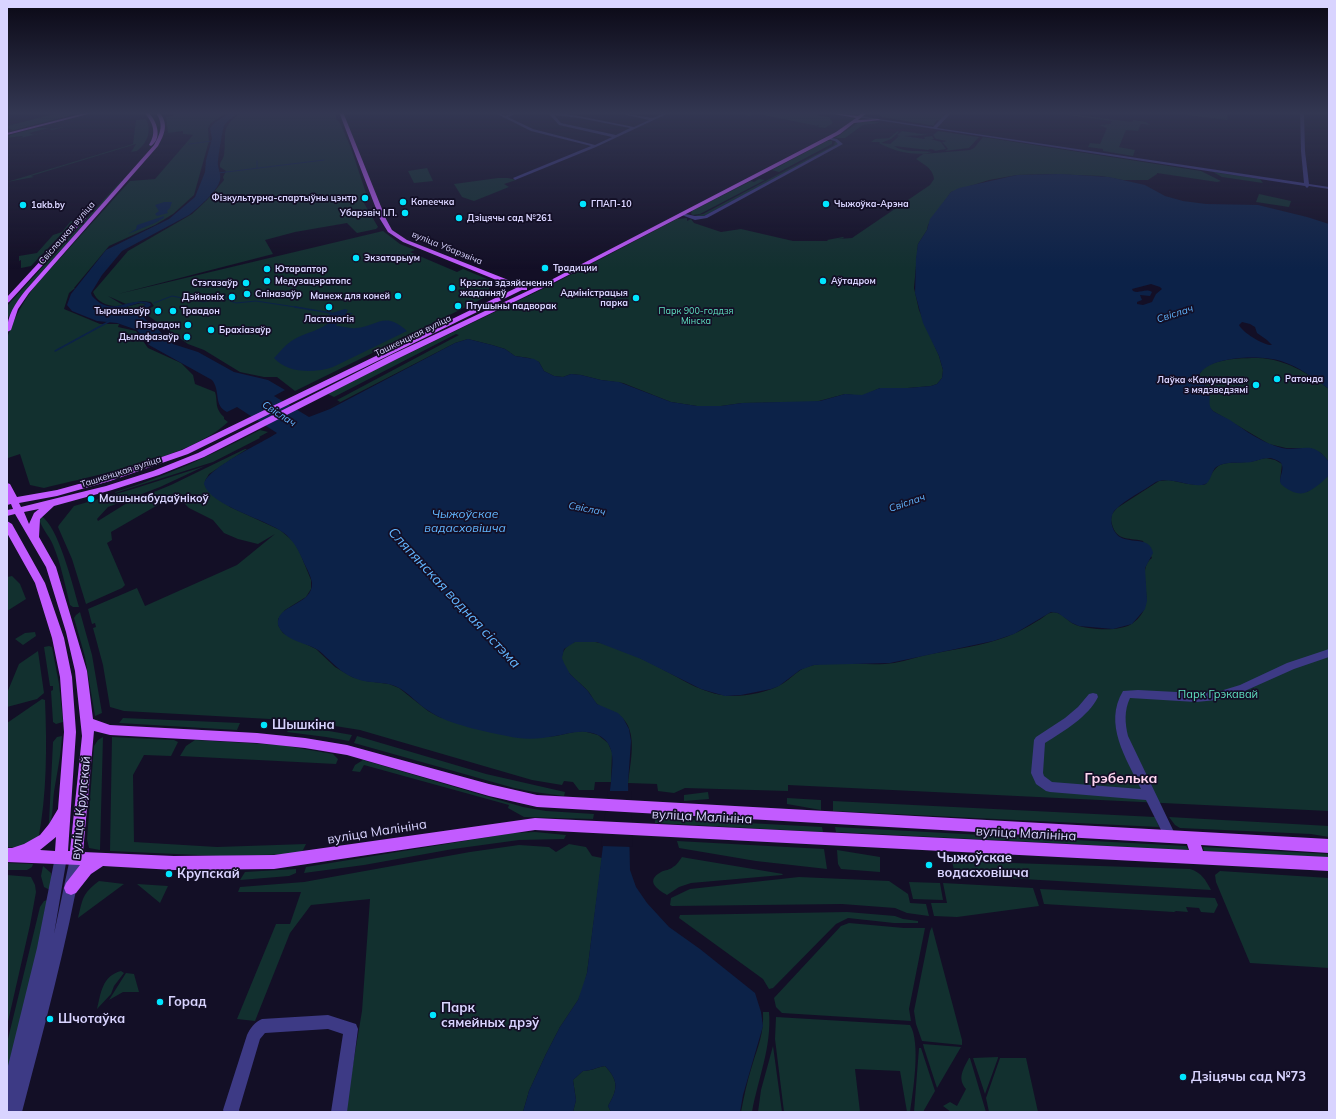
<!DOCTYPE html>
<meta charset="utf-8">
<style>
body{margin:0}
#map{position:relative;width:1336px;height:1119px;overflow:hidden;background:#130f26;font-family:Mulish,sans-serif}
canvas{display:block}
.frame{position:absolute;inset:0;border:8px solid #d9d4ff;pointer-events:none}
</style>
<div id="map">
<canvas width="1336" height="1119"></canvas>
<div class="frame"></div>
</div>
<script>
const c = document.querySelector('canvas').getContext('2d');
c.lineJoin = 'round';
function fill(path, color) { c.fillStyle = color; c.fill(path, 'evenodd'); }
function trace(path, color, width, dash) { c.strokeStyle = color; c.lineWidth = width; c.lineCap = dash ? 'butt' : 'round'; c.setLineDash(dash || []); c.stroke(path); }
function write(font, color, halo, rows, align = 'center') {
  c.font = font + ' Mulish,sans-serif'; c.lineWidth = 3.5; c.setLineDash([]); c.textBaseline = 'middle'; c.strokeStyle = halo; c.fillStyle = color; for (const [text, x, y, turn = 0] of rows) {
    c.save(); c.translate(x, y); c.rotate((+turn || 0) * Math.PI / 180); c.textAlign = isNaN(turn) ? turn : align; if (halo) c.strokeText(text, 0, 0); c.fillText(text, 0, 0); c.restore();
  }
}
const green = new Path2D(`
 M 62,112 L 83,112 L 7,132 L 8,131 L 7,129 L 9,131 L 12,130 L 7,128 L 7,126 Z
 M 173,112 L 228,112 L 211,123 L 208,128 L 209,141 L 194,195 L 173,214 L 155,225 L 109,246 L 74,288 L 75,288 L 69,293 L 64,309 L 100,324 L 119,324 L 118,327 L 136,331 L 148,348 L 181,363 L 193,375 L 195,384 L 215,392 C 218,401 214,408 224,417 L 224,419 L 228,422 C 190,458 95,475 44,488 L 30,485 L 20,454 L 8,458 L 7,454 L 7,338 C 14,318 23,302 35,286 L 130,181 L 155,179 L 193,135 L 183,134 L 183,131 L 168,133 L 166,117 L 173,116 Z
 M 242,112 L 336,112 L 336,119 L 340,123 L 351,148 L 366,193 L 364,203 L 378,227 L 376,229 L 357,233 L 347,223 L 295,232 L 265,240 L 273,254 L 118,294 L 383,231 L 400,244 L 415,250 L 410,252 L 457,272 L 463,269 L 497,283 L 489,285 L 489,290 L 494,290 L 493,292 L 478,301 L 295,391 L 277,377 L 264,377 L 240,372 L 204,350 L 188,344 L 143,312 L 154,306 L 151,302 L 143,301 L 126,304 L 108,296 L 123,305 C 111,308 98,304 93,292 L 128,251 L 192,214 L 207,200 L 224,180 L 223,177 L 226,171 L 220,167 C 219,162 223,160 224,155 C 227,132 219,128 242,112 Z
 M 732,112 L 811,112 L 828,114 L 817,114 L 819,116 L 829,117 L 833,123 L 825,128 L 818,127 L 819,124 L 817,126 L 754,113 L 750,116 Z
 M 876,112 L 945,112 L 942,115 L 945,116 L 940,121 L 937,120 L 934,124 L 935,126 L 882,117 Z
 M 1054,112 L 1132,122 L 1133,120 L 1146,122 L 1151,125 L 1141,124 L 1138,131 L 1126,130 L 1119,147 L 1135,150 L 1133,156 L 1103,151 L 1103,149 L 1088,147 L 1090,143 L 1100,144 L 1107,128 L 1099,125 L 1110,124 L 1112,121 L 1053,113 Z
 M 1163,112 L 1228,112 L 1227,120 Z
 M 146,119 C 152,131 148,142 137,151 L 131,152 L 136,144 L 31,176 L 34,177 L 7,182 L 133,144 L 136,120 Z
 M 870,121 L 881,123 L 863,125 L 845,138 L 835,138 L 859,122 Z
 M 64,127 L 17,139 L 23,137 L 22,136 L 7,138 L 7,136 L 36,128 L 49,128 L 29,133 L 34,135 L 52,130 L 50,129 Z
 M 898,131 L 899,132 L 891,139 L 881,143 L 890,144 L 898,137 L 896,137 L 900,136 L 897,135 L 902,131 L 929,135 L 904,136 L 925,139 L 924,137 L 932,136 L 934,139 L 931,139 L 941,142 L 946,149 L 934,151 L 935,150 L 930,149 L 928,150 L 894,146 C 904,153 920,150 932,152 C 916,157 893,151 879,143 L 880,142 L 871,142 L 875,139 L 889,138 Z
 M 938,131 L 978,137 L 979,137 L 969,148 L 945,151 L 948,149 L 942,142 L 947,141 L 936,139 L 933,135 Z
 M 983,137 L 1201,171 L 1221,181 L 1217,182 L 1157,173 L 1157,174 L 1148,180 L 1123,180 L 1101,176 L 1049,174 L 1017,175 L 989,180 L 951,192 L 928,225 L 927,230 L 918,244 L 914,288 L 919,310 L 939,356 L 943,370 L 942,378 L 937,384 L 931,386 L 908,388 L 880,388 L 862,396 L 845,394 L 815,402 L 742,403 L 721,406 L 697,406 L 671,402 L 623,383 L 601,380 L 581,375 L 571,374 L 563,377 L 554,376 L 544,371 L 539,362 L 529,358 L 515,356 L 505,349 L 492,345 L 468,339 L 455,343 L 319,413 L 340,402 L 337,400 L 459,335 L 456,334 L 334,397 L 328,394 L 387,364 L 553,284 L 677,219 L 687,218 L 687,221 L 691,219 L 694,223 L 721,232 L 741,229 L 793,241 L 828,241 L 827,240 L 843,237 L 844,238 L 838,239 L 852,238 L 930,185 L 934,179 C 933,168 923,164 916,159 L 923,154 L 970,150 L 974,148 Z
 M 827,141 L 832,141 L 832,144 L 779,172 L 772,170 Z
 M 835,142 L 838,143 L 838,145 L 704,216 L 694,216 L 703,214 L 834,145 Z
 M 427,168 L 433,181 L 414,183 L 408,171 Z
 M 1213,172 L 1260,179 L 1263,183 L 1222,177 Z
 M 498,178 L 508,178 L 516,180 L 504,184 L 509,187 L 474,201 L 462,197 L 454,184 Z
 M 759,179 L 765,180 L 700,214 L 693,215 L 691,214 L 692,211 L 751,181 L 754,182 Z
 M 121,181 L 122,181 L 25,291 L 7,319 L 7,306 Z
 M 1259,194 L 1291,201 L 1289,207 L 1256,202 Z
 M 71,221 L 74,221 L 31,266 L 21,268 L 21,260 L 19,261 L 19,256 L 37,253 L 53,235 L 62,232 Z
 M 141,303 L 146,304 L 135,312 L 116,312 L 126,307 Z
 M 1258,358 C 1285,359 1308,373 1329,389 L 1329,462 L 1321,453 L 1310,448 L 1286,448 L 1269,444 L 1213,411 L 1209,407 L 1209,392 L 1199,377 C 1201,358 1244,358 1258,358 Z
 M 260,430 L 268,432 L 259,437 L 260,438 L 213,462 L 115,493 L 115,492 C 166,477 213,454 260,430 Z
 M 245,449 L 247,449 L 209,474 L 205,481 L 205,486 L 230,507 L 280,530 L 294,542 L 300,553 L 311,580 L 311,589 L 306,597 L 285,610 L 278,619 L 278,625 L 283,633 L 316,649 L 335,667 L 352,677 L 366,681 L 389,684 L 399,688 L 428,711 L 439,717 L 531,738 L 556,736 L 574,732 L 583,731 L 598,735 L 608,743 L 612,752 L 611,782 L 595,782 L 594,790 L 579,790 L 573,782 L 564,781 L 562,785 L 532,780 L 360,730 L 310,722 L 270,719 L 124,711 L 110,707 L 103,665 L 93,628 L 96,627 L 95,623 L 92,624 L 88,609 L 137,588 L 145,606 L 237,565 L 275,534 L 258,544 L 238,539 L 224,533 L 213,520 L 189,508 L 181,500 L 171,499 L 163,502 L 111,532 L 112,540 L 107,543 L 125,585 L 122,588 L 86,604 L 72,559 L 58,527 L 59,525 L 74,506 L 133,489 L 205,466 L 160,487 L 108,507 L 97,519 L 98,521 L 127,503 L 171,485 Z
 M 1266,458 L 1275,460 L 1282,464 L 1280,481 L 1307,492 L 1329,475 L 1329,811 L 788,785 L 788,791 L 685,788 L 674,793 L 658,791 L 657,784 L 628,783 C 630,765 636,740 627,724 C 618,708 607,713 597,704 C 593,700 591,694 587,690 C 578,680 553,665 565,649 C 585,620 672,676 696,687 C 708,692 720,696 733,696 C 748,696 769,692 782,684 C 794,677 798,668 814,665 C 840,660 868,667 894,663 C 907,661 919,656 931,654 C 956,649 982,646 1006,637 C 1017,633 1029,626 1039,620 C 1043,618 1046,614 1050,613 C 1060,609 1067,622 1076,625 C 1090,630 1121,632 1133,623 C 1161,603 1133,572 1152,558 L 1143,541 C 1127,537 1115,542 1111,520 L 1112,514 L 1117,508 L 1159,481 L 1169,480 L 1188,484 L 1203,485 L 1206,484 C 1219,459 1221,464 1247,462 C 1254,462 1259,459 1266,458 Z
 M 41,516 C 58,525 73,586 79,607 L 73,607 L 70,605 C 65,585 61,564 53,545 C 49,535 40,527 39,517 Z
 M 12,576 L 20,584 L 26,599 L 7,611 L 7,577 Z
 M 80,612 L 92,655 L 102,713 L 95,716 L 85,657 L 74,618 L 76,615 Z
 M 35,632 L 36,636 L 23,645 L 15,639 L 25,633 Z
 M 49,646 L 52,647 L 59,684 L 63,722 L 56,724 L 53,722 L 51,691 L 53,690 L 53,686 L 50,686 L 44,647 Z
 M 38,651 L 44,693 L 37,699 L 7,707 L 7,693 L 19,664 Z
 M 42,699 L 45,700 C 47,746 47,795 38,841 L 22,848 L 7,847 L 7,723 Z
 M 123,718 L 240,723 L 237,730 L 119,723 Z
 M 290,727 L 329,731 L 352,735 L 349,741 L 326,737 L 287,732 Z
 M 62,736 C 61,755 57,773 54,792 C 52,806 54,820 46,832 L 49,822 L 53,742 L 57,737 Z
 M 357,736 L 486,774 L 565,792 L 564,796 L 534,792 L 514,788 L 354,743 Z
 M 103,737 L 100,850 L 89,848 L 87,839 L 94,746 L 98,740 Z
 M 112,737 L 174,740 L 178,742 L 171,756 L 144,755 L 133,775 L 134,842 L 217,847 L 306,844 L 302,852 L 297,854 L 220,856 L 110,851 Z
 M 195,740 L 281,745 L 333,754 L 338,759 L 336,764 L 180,756 L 186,746 Z
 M 363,760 L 523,807 L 546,811 L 594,814 L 593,819 L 524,817 L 508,808 L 509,805 L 364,765 L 360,772 L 352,771 L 355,765 Z
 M 708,792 L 709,799 L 684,801 L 684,795 Z
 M 787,798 L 821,800 L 821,810 L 787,804 Z
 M 833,801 L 1155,817 L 1159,827 L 833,811 Z
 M 1169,817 L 1329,826 L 1329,837 L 1311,834 L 1180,828 L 1175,825 Z
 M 655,818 L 822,827 L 823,832 L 655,823 Z
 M 835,827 L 1186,846 L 1189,850 L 836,832 Z
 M 535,832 L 566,835 L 564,839 L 519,840 L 453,849 L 364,865 L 304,873 L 306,867 L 513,833 Z
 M 677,841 L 824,849 L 827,869 L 756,861 L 679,848 Z
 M 569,844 L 586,847 L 592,856 L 602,858 L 587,973 L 583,989 L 578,1000 L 560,1027 L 546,1054 L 529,1091 L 523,1112 L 345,1112 L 362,1011 L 370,899 L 311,905 L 290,933 L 255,1021 L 237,1019 L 276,924 L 290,924 L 301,892 L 238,892 L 240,887 L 304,882 L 470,852 L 519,845 L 549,847 L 556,852 Z
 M 1203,847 L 1329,854 L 1329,859 L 1204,851 Z
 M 837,850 L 880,857 L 880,872 L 841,869 L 838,864 Z
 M 682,857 L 687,858 L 783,874 L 782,875 L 691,883 L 679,887 L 667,895 C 657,889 645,881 661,872 C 665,870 670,870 673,867 C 677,865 679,861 682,857 Z
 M 952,861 L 1190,869 C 1202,873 1205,879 1211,890 L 955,875 Z
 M 7,863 L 33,864 L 32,867 L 27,870 L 7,870 Z
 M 43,866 L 51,873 L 53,888 L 48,889 L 44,887 L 41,876 Z
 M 296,869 L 296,873 L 289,876 L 240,880 L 245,872 Z
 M 1220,871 L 1329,878 L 1329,968 L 1250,963 L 1216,882 L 1215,875 Z
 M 189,872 L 230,873 L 231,875 L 230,879 L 184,879 Z
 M 7,875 L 31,877 L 35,885 L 36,892 L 30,925 L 7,1026 Z
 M 799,877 L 889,881 L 908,894 L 910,903 L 926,904 L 929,916 L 907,913 L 895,908 L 842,904 L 672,906 L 670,905 L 671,898 L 690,889 Z
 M 99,881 L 124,884 L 78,918 C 83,898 82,894 99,881 Z
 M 909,882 L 940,883 L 943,900 L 913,899 Z
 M 943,883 L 1033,888 L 1039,906 L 957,917 L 934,916 L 931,903 L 947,903 Z
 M 137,884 L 168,886 L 160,903 Z
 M 1040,889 L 1215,898 L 1218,905 L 1214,913 L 1201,912 L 1199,908 L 1186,907 L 1188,912 L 1176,911 L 1174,912 L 1044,904 Z
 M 51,899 L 7,1082 L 7,1043 L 40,907 L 44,901 Z
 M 847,912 L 895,916 L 903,919 L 918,921 L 918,923 L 894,923 L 848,918 L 836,924 L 773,988 L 769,989 L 763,979 L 679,918 L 680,915 Z
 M 849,923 L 904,928 L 925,928 L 909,1009 L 911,1021 L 782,1013 L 776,1007 L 774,998 L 841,926 Z
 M 932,927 L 962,1040 L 962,1045 L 922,1041 L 916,1024 L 914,1011 L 930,931 Z
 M 121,971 L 124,973 L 114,986 L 111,994 L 97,1009 C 101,993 102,976 121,971 Z
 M 126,973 L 134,974 L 139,992 L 123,992 L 109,1000 Z
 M 763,1012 L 769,1012 C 772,1046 758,1079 752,1112 L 741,1112 C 744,1097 747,1081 752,1066 C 758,1046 764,1034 763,1012 Z
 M 776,1017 L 910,1025 C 921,1042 913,1092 910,1112 L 907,1112 L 900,1071 L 855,1069 L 860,1112 L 784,1112 L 775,1039 Z
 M 923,1044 L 961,1047 L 937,1088 L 924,1048 Z
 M 773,1046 L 782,1112 L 758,1112 L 761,1090 Z
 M 919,1048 L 921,1048 L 935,1091 L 923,1112 L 914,1112 Z
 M 998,1057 L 998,1058 L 985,1094 L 973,1058 Z
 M 969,1058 L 970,1058 L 986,1112 L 951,1112 L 943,1106 L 950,1102 L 957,1106 L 966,1089 C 957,1078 963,1070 969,1058 Z
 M 1000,1058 L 1026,1058 L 1038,1112 L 989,1112 L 986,1098 Z
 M 605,1066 C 619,1081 618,1089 608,1106 L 611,1112 L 573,1112 L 576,1100 L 573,1080 L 583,1071 C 592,1071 597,1067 605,1066 Z`);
const water = new Path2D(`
 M 231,112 L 241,112 C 235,116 228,119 224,126 C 223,128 217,162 218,165 C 219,172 222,176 219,183 C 215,193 198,208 189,215 L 122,251 L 102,275 L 91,293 L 92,296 C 113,319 127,296 150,303 L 151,305 L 142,312 L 142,315 L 145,319 L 158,329 L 167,340 L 173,344 L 198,352 L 234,372 L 268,380 L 285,390 L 274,396 L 309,417 L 330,409 L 455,343 L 468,339 L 492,345 L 505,349 L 515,356 L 534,359 L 539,362 L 544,371 L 554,376 L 563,377 L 571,374 L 581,375 L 601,380 L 619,382 L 671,402 L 697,406 L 721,406 L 742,403 L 820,401 L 845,394 L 862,395 L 880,388 L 908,388 L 931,386 L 937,384 L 942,378 L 943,370 L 939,356 L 923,323 L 915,293 L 916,258 L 918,244 L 927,230 L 930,219 L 951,192 L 959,188 L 1017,175 L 1061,174 L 1109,177 L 1145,185 L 1165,196 L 1183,201 L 1206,204 L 1258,205 L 1307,217 L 1329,224 L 1329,389 C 1314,378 1299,367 1281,361 C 1262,355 1210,355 1199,375 C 1200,382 1207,386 1209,392 C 1211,400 1207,405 1213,411 C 1218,414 1224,417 1230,420 C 1246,431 1262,443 1282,448 C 1303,452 1312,439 1329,462 L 1329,475 C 1324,481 1312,491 1304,493 C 1298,495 1287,490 1282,485 C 1276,480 1287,469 1280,462 C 1277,460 1272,458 1269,458 C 1262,458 1257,461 1251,462 C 1238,464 1225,460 1215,468 C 1212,472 1211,478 1208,482 C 1200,492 1170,475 1156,482 C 1143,491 1126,499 1115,510 C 1108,518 1112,532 1120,537 C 1132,544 1150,536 1153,553 L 1145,568 L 1147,601 L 1145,609 L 1132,624 L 1113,629 L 1079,626 L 1072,623 L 1058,613 L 1051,612 L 1014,634 L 993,641 L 890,663 L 814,665 L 800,670 L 779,686 L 771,689 L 741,695 L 725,696 L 701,689 L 641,659 L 597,642 L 575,642 L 564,649 L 562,658 L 564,663 L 570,674 L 587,690 L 597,704 L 618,713 L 623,718 L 629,729 L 631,741 L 628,783 L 630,870 L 636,887 L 647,903 L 669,927 L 700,949 L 755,993 L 761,1012 L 763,1026 L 743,1095 L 740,1112 L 611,1112 L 608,1106 C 618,1089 619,1081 605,1066 C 597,1067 591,1071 583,1071 L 573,1080 L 576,1100 L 573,1112 L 523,1112 L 529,1091 L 546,1054 L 560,1027 L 578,1000 L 587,973 L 611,782 C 612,766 617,746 600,736 C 585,728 570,733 555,736 C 540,739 523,740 507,736 C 489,733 446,723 432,713 C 419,706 409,692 395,686 C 383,681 369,684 357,679 C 338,672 332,661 318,650 C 305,642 284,641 278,625 C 275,604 313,606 312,583 C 311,576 307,569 304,563 C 299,551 294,541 284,533 C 266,519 210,506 204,484 C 207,468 262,443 277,433 L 237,407 L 227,412 C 213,405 221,391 212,380 L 149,345 L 137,330 L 117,323 L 97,321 L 72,311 L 67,305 L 71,294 L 106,250 L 169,219 L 195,197 L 205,172 L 206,160 L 212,139 L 210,128 L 214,123 ZM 1151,284 L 1160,287 L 1162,289 L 1156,294 L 1152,302 L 1143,305 L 1137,304 L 1137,302 L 1142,300 L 1140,295 L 1150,296 L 1152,292 C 1145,288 1140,294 1133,291 L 1132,289 ZM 139,303 L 146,304 L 135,312 L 116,312 L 126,307 ZM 1242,322 L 1250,324 L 1255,327 L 1257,333 L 1267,340 L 1272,345 C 1264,346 1242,332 1239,325 Z
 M 164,202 L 172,202 L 170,208 L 167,211 L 168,213 L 157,216 L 155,214 L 159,211 L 155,205 Z
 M 164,216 L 164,218 L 155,223 L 128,234 L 136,229 L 137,225 Z
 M 345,309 L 348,310 L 346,313 L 353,313 L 339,320 L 336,326 C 343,326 349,329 356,328 C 377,327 384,310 407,331 L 333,367 C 315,373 288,374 274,358 C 280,352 286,344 293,340 C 306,332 321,331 332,320 L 332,316 L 328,314 Z`);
const pier = new Path2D(`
 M 608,791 L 631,791 L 633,847 L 601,846 Z`);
const streamFar1 = new Path2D(`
 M 189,144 L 212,141
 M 257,161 L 257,168
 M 218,173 L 324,160
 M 154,303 L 172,296 L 204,302 L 224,295 L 226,296 L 223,300 L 230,299 L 230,301 L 236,303 L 256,301 L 302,308`);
const stream = new Path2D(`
 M 295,307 L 331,313
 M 55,351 L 110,321`);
const minor = new Path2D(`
 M 493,112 L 498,112 L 505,116 L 515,112 L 520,112 L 508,117 L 533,129 L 595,145 L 612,137 L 559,125 L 549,114 L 539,112 L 553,112 L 579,116 L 634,127 L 649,120 L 614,112 L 653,118 L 666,112 L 671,112 L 596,147 L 515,180 L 513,178 L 591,146 L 531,131 ZM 554,115 L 579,118 L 630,128 L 616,135 L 561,123 Z
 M 948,112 L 952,112 L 937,128 L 1304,183 L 1301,151 L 1300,112 L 1304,112 L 1305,151 L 1309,184 L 1329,187 L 1329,189 L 1309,186 L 1307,188 L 1305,186 L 857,117 L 859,116 L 933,127 Z
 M 827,137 L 837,139 L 843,144 L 707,218 L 695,220 L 679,214 L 681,213 L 695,216 L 704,216 L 838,144 L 835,141 L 827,139 Z
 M 1329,649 L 1329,657 L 1294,669 L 1238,694 L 1217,700 L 1196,702 L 1130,698 C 1124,711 1125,723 1128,736 L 1174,832 L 1176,836 L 1174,840 L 1170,842 L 1166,840 L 1146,800 L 1050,792 L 1046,791 L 1036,784 L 1031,773 L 1034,740 L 1036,737 L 1065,718 L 1078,707 L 1089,694 L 1093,693 L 1097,694 L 1098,697 C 1088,717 1064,731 1045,743 L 1043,773 L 1044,776 L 1052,782 L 1141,789 C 1126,758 1103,724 1123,691 L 1138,690 L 1196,693 L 1217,692 L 1240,685 L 1287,663 Z
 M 61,851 L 65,853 L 67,857 L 54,934 L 70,858 L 72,854 L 76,852 L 80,854 L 82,858 C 67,944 44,1028 22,1112 L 7,1112 L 8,1105 L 7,1106 L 7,1070 L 37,948 L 55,857 L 57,853 Z
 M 328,1015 L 356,1024 L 358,1029 L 347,1112 L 331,1112 L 343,1034 L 328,1029 L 265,1033 L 260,1039 L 239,1110 L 240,1112 L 224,1112 L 223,1110 L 247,1035 C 250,1028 255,1022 262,1019 Z`);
const major = new Path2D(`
 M 89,112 L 96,112 L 7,135 L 7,133 Z
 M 144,112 L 148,112 C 157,121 163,138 151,146 L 149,145 C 157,132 153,123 144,112 Z
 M 155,112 L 159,112 C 169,123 165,134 158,146 L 29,293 L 18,309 L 11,330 L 7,332 C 7,315 15,304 25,291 L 154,145 C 161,133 164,123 155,112 Z
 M 339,112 L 343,112 L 386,219 L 392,230 L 407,240 L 521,285 L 527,285 L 527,290 L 522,290 L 188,454 L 110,481 L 57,496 L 19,503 L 21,507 L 106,486 L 153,471 L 198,453 L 391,355 L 549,281 L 836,132 L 856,118 L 823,112 L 858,116 L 863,112 L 868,112 L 858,120 L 878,119 L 880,120 L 854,123 L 840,134 L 553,283 L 397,359 L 204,457 L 159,475 L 112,490 L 54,506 L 40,519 L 39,537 L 56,567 L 87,671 L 93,719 L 110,725 L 257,733 L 305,738 L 347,745 L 489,784 L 537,795 L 1329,839 L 1329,853 L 1201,845 L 1203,851 L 1329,857 L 1329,871 L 535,830 L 274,869 L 174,870 L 103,866 L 91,874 L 76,893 L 71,895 L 66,893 L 64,888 L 66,883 L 80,865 L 7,862 L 7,848 L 12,848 L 24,844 L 40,835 L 49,824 L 58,809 L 64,732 L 60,677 L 52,638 L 35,583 L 7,533 L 7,521 L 12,524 L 45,583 L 64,638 L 72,677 L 76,732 L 68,851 L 70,851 L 82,736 L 75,671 L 66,632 L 46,567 L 15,514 L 7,516 L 7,510 L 13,509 L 11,504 L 7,505 L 8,499 L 7,483 L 10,484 L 17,497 L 57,490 L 104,477 L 182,450 L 516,288 L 403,242 L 388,232 L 380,219 ZM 39,509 L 34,513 L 29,524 L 24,512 ZM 94,731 L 110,735 L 257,743 L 305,748 L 347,755 L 489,796 L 537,807 L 1187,844 L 1189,850 L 535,818 L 274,855 L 174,856 L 83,852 ZM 56,837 L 55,851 L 40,850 Z
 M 81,217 L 86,218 L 9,302 L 7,303 L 7,297 Z`);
const markers = [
 [365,198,4,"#00e5ff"],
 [403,202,4,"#00e5ff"],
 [583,204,4,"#00e5ff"],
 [826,204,4,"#00e5ff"],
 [23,205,4,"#00e5ff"],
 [405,213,4,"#00e5ff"],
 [459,218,4,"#00e5ff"],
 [356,258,4,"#00e5ff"],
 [545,268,4,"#00e5ff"],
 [267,269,4,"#00e5ff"],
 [267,281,4,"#00e5ff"],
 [823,281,4,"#00e5ff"],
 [246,283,4,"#00e5ff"],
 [452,288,4,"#00e5ff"],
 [247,294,4,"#00e5ff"],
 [398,296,4,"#00e5ff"],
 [232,297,4,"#00e5ff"],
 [636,298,4,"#00e5ff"],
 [458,306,4,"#00e5ff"],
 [329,307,4,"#00e5ff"],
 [158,311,4,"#00e5ff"],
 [173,311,4,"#00e5ff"],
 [188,325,4,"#00e5ff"],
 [211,330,4,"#00e5ff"],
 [187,337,4,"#00e5ff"],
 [1277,379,4,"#00e5ff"],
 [1256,385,4,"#00e5ff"],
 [91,499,4,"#00e5ff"],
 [264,725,4,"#00e5ff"],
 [929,865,4,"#00e5ff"],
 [169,874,4,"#00e5ff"],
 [160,1002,4,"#00e5ff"],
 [433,1015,4,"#00e5ff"],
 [50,1019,4,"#00e5ff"],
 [1183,1077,4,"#00e5ff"]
];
const farPoinames = [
 ["Фізкультурна-спартыўны цэнтр",357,198,"right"],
 ["Копеечка",411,202],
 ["ГПАП-10",591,204],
 ["Чыжоўка-Арэна",834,204],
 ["1akb.by",31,205],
 ["Убарэвіч І.П.",397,213,"right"],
 ["Дзіцячы сад №261",467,218],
 ["Экзатарыум",364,258],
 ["Традиции",553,268],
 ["Ютараптор",275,269],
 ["Медузацэратопс",275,281],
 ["Аўтадром",831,281],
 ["Стэгазаўр",238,283,"right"],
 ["Крэсла здзяйснення",460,283],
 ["жаданняў",460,293],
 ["Адміністрацыя",628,293,"right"],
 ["парка",628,303,"right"],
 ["Спіназаўр",255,294],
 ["Манеж для коней",390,296,"right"],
 ["Дэйноніх",224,297,"right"],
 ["Птушыны падворак",466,306],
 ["Тыраназаўр",150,311,"right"],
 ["Траадон",181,311],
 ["Ластаногія",329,319,"center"],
 ["Птэрадон",180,325,"right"],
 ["Брахіазаўр",219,330],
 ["Дылафазаўр",179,337,"right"],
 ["Ратонда",1285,379],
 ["Лаўка «Камунарка»",1248,380,"right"],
 ["з мядзведзямі",1248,390,"right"]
];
const farStreetnames = [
 ["Свіслацкая вуліца",67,233,-49],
 ["вуліца Убарэвіча",447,248,22],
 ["Ташкенцкая вуліца",413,336,-26],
 ["Ташкенцкая вуліца",121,472,-18]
];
const farParknames = [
 ["Парк 900-годдзя",696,311],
 ["Мінска",696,321]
];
const farWaternames = [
 ["Свіслач",1175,314,-18],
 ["Свіслач",279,414,33],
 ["Свіслач",907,503,-19],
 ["Свіслач",587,509,11]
];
const poiNames = [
 ["Машынабудаўнікоў",99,499]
];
const parkNames = [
 ["Парк Грэкавай",1218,695]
];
const waterNames = [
 ["Чыжоўскае",465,514],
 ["вадасховішча",465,528]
];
const nearPoinames = [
 ["Шышкіна",272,725],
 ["Чыжоўскае",937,858],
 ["водасховішча",937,873],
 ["Крупскай",177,874],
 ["Горад",168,1002],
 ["Парк",441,1008],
 ["сямейных дрэў",441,1023],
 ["Шчотаўка",58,1019],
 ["Дзіцячы сад №73",1191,1077]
];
const nearStreetnames = [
 ["вуліца Крупскай",81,808,-84],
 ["вуліца Малініна",702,817,3],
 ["вуліца Малініна",377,832,-9],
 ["вуліца Малініна",1026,834,3]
];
const nearWaternames = [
 ["Сляпянская водная сістэма",454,598,47]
];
const nearNeighbourhoodnames = [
 ["Грэбелька",1121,779]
];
fill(green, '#12302f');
fill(water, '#0c2248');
fill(pier, '#130f26');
trace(streamFar1, '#0c2248', 1);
trace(stream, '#0c2248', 1.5);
fill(minor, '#3d3a85');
fill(major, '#c25bff');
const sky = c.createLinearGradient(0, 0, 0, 269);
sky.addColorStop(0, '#0a0815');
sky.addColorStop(0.42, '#333752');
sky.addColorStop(1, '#33375200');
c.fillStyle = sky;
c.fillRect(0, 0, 1336, 269);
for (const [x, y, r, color] of markers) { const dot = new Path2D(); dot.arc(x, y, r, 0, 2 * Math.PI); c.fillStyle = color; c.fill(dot); trace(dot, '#130f26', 1.5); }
write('bold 9px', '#d9d4ff', '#130f26', farPoinames, 'left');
write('9px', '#d9d4ff', '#130f26', farStreetnames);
write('9px', '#5fe0c0', '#130f26', farParknames);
write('italic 10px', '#62b6ff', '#130f26', farWaternames);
write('bold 11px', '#d9d4ff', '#130f26', poiNames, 'left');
write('11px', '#5fe0c0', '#130f26', parkNames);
write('italic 12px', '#62b6ff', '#130f26', waterNames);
write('bold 13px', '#d9d4ff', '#130f26', nearPoinames, 'left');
write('13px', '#d9d4ff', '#130f26', nearStreetnames);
write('italic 14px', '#62b6ff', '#130f26', nearWaternames);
write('bold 14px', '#ffd6f0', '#130f26', nearNeighbourhoodnames);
</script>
